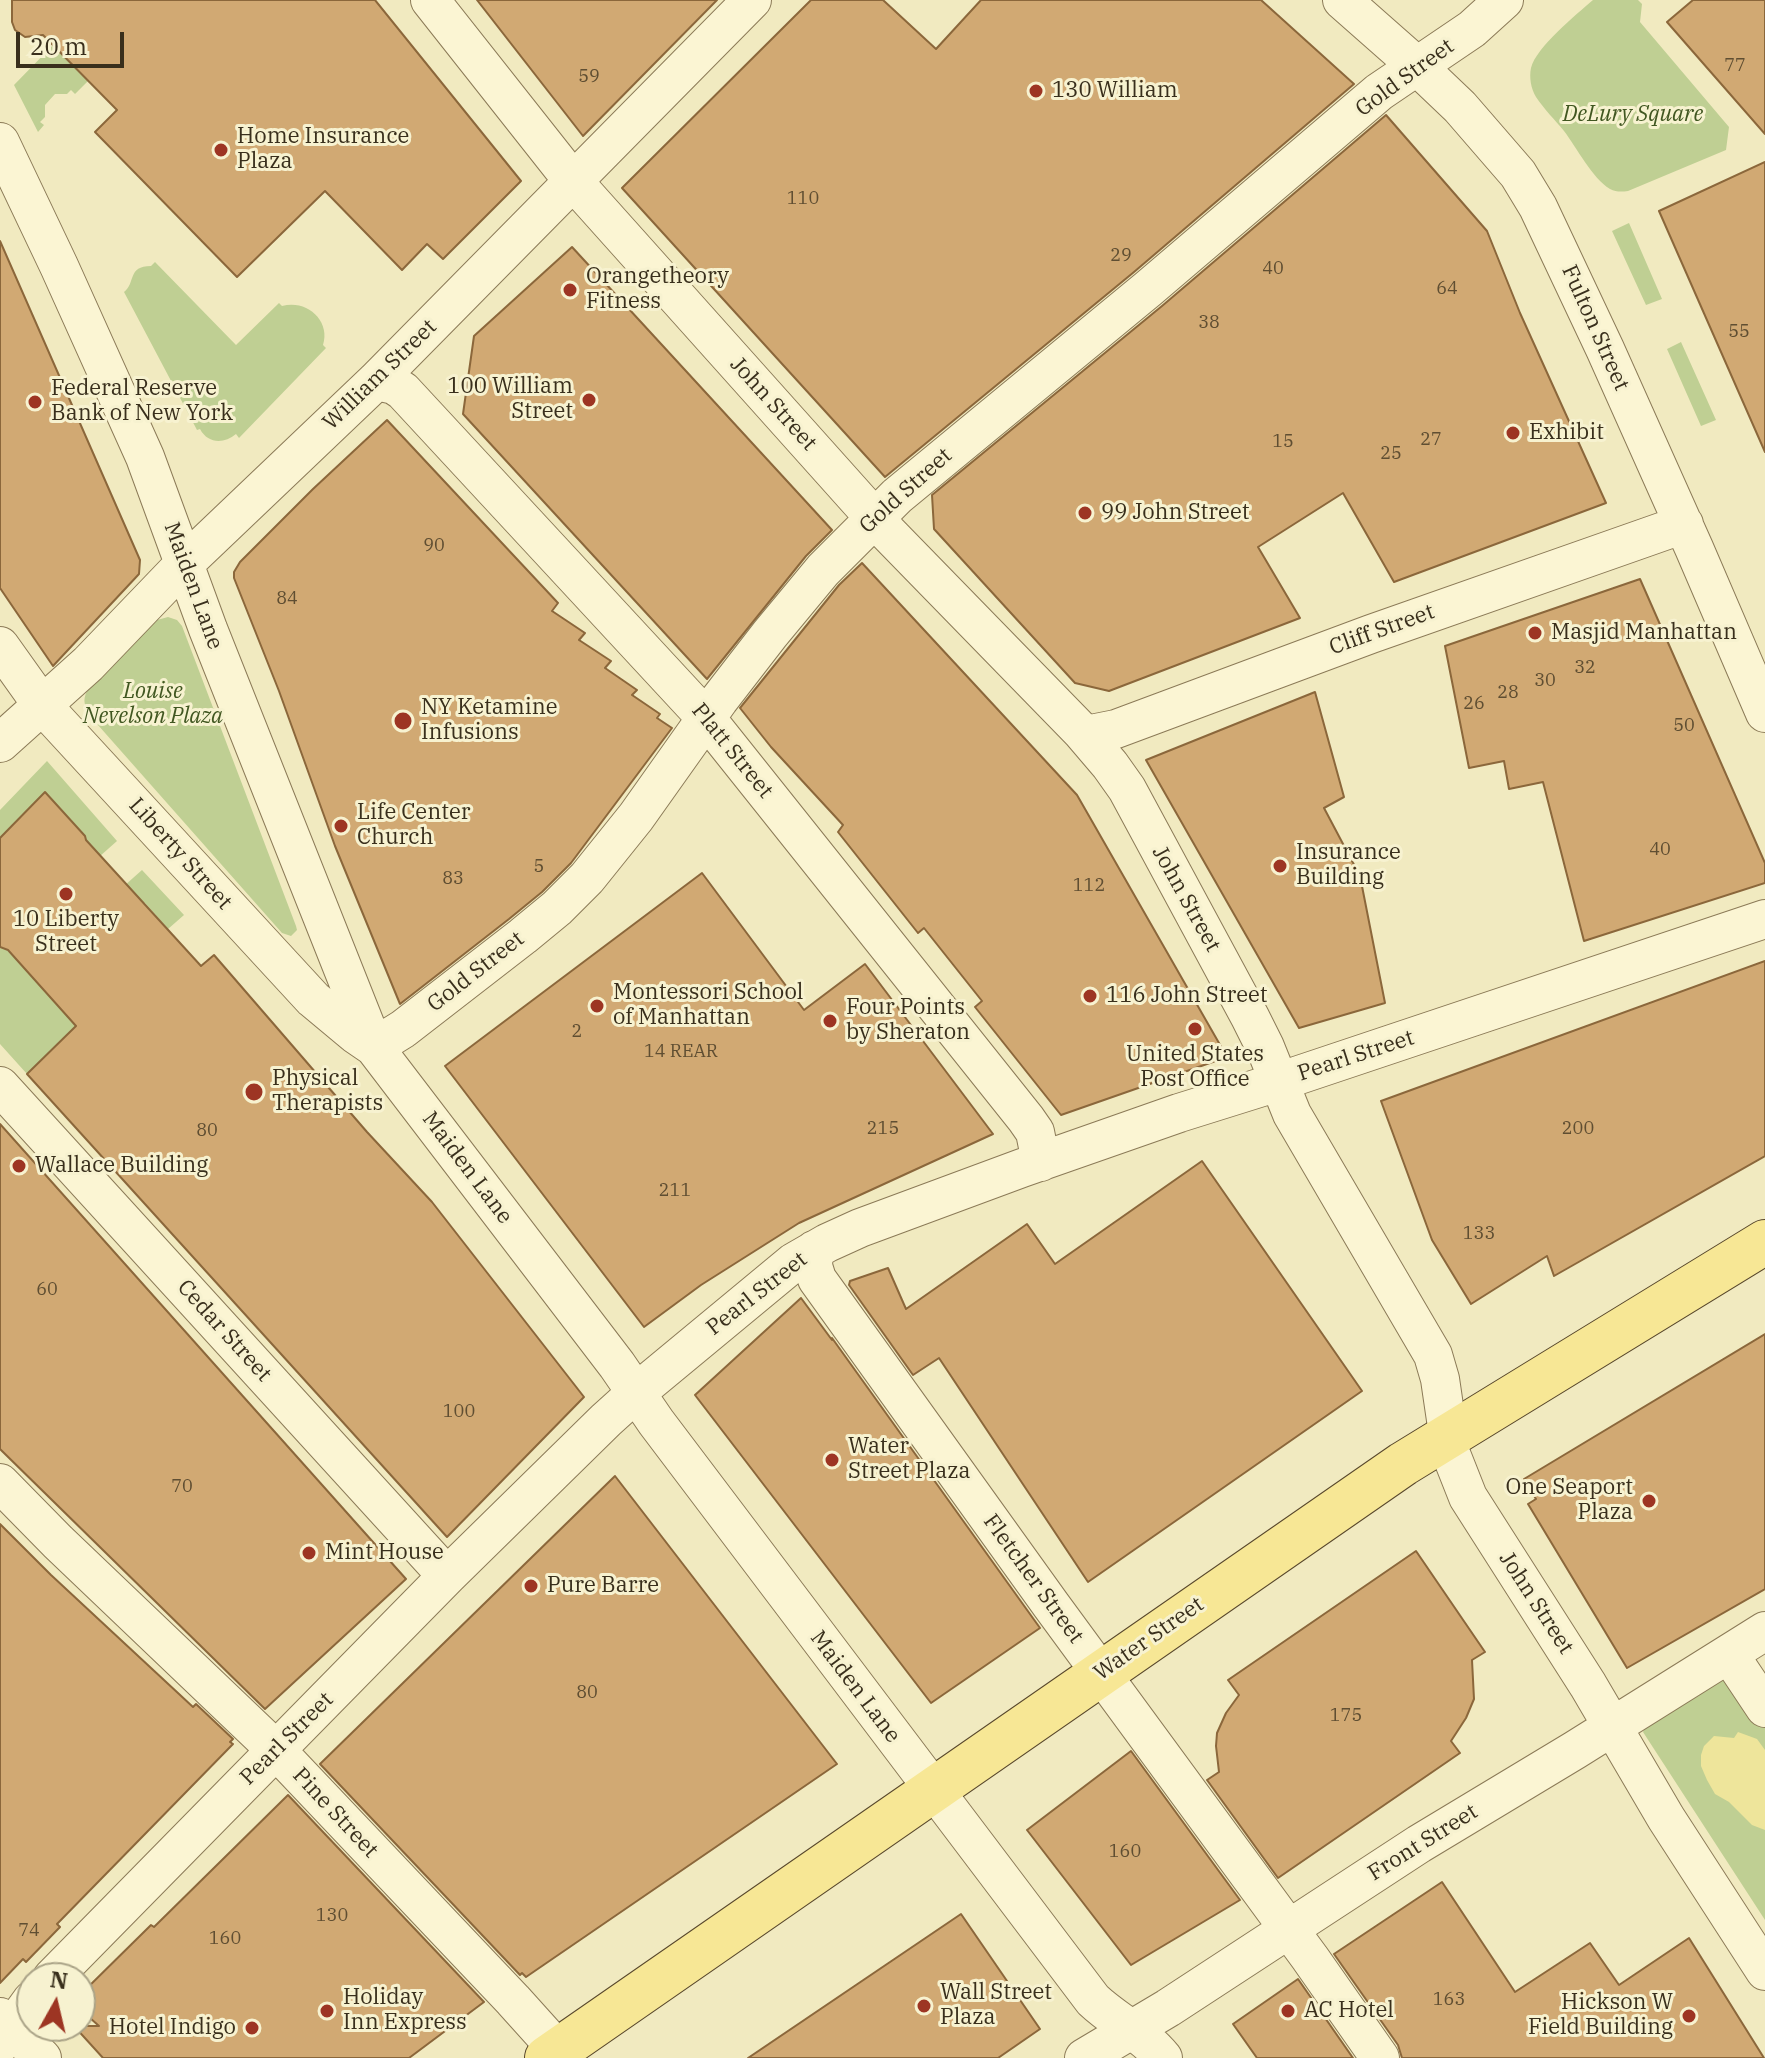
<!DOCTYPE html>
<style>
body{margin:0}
#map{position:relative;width:1765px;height:2058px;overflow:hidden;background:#f1eac0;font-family:"IBM Plex Serif",serif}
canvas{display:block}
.north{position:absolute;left:16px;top:1962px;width:80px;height:80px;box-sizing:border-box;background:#f7f2d0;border:2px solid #aba488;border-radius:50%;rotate:8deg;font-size:22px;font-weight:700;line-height:32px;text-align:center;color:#392f1c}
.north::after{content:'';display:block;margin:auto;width:28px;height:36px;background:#9d3523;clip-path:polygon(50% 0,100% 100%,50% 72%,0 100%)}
.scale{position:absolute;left:16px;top:32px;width:108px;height:36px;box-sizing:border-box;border:4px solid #392f1c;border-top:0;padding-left:10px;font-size:24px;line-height:28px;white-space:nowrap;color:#392f1c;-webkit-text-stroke:6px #f7f2d0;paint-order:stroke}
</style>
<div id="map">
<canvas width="1765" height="2058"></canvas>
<div class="north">N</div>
<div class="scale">20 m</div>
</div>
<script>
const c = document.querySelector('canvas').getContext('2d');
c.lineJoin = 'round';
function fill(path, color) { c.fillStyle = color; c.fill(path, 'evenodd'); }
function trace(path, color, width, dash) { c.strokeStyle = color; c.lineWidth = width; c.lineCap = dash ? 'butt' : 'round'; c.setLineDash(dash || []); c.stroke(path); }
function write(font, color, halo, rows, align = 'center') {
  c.font = font + ' "IBM Plex Serif",serif'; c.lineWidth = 6; c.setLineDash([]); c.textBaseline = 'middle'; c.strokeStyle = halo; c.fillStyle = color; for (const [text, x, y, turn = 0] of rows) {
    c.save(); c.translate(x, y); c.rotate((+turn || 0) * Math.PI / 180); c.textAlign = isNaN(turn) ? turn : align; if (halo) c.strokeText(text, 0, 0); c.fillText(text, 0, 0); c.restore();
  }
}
const green = new Path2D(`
 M 1593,0 L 1638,0 L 1642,4 L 1640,22 L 1729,127 L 1726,150 L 1628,191 C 1621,192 1616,192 1610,189 C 1592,178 1577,148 1564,131 C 1555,120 1544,109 1536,97 C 1531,89 1529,77 1531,68 C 1536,47 1577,14 1593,0 Z
 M 53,45 L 89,80 L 75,94 L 71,90 L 67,94 L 55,94 L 45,105 L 45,117 L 40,122 L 44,125 L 38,132 L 14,85 Z
 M 1629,223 L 1662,299 L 1646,305 L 1612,231 Z
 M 155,262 L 236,345 L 279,303 L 282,306 C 306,299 331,320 323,345 L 326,348 L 239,438 L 236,434 C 224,444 208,444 200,429 L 197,430 L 124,292 C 136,283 127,266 151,266 Z
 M 1681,342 L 1716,420 L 1701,426 L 1667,349 Z
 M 168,617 L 177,620 L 182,626 L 296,926 L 297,930 L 291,936 L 282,933 L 90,716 C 85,706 82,701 87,691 L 157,620 Z
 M 47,761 L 117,841 L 99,857 L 86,843 L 85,836 L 48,796 L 42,795 L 0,838 L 0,810 Z
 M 142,870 L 184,915 L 168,929 L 145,903 L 139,902 L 124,886 Z
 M 0,943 L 79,1023 L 27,1074 L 0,1044 Z
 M 1728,1671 L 1765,1726 L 1765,1920 L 1643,1732 L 1645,1728 Z`);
const sand = new Path2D(`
 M 1738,1732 L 1757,1739 L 1765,1750 L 1765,1830 L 1752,1825 L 1729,1802 L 1715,1794 L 1707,1780 L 1701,1766 L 1701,1755 L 1704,1746 L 1714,1736 L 1734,1738 Z`);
const building = new Path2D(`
 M 12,0 L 375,0 L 521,181 L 443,259 L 427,244 L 402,270 L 325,191 L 237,277 L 95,132 L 117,110 L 43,35 L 25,37 L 15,30 L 12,22 Z
 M 477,0 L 717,0 L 583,136 Z
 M 811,0 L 883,0 L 936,49 L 981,0 L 1261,0 L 1354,84 L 1134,272 L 885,477 L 622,188 Z
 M 1693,0 L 1765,0 L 1765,134 L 1667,22 Z
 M 1386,115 L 1487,231 L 1520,313 L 1606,503 L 1394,582 L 1343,493 L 1258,547 L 1300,618 L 1109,691 L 1075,683 L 934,529 L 932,495 L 1162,306 Z
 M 1765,162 L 1765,452 L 1659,211 Z
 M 0,241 L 140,560 L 139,574 L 53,666 L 0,588 Z
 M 572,247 L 832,530 L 806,556 L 707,679 L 463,414 L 474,336 Z
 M 387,420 L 558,603 L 552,611 L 585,633 L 579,640 L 611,661 L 605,668 L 637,690 L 632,695 L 660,714 L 657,718 L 672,728 L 571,863 L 542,892 L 509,919 L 400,1004 L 335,846 L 279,691 L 234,578 L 234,572 L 240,562 L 313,489 Z
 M 862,563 L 1077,795 L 1227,1057 L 1061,1115 L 975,1007 L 982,1001 L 924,928 L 918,933 L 838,832 L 843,825 L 771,747 L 740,708 L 839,585 Z
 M 1640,579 L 1765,863 L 1765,883 L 1584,941 L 1543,782 L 1509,789 L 1504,761 L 1469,768 L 1445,646 Z
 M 1315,692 L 1344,797 L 1324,808 L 1360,876 L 1385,1003 L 1299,1028 L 1146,760 Z
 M 45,792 L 85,836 L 86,840 L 201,966 L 214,955 L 367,1132 L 432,1202 L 584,1397 L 447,1537 L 27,1074 L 76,1026 L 8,950 L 0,947 L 0,838 Z
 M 702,873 L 804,1010 L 865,964 L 993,1134 L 799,1223 L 701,1285 L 644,1327 L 445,1066 Z
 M 1765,961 L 1765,1156 L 1554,1276 L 1547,1256 L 1471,1304 L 1432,1240 L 1381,1101 Z
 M 0,1124 L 406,1579 L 265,1709 L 0,1449 Z
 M 1202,1161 L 1362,1391 L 1088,1582 L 939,1358 L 913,1375 L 849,1285 L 850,1281 L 888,1268 L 906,1309 L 1027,1224 L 1055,1264 Z
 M 801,1298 L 832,1340 L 832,1338 L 1040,1628 L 931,1703 L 695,1395 Z
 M 1765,1334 L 1765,1589 L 1627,1668 L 1528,1504 L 1536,1499 L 1524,1479 Z
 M 615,1476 L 837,1764 L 526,1977 L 522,1973 L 520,1975 L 320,1764 Z
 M 0,1524 L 51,1575 L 193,1707 L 196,1704 L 233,1739 L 230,1742 L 233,1744 L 57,1924 L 60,1927 L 26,1962 L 23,1959 L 0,1983 Z
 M 1416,1551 L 1485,1652 L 1472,1660 L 1474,1699 L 1466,1718 L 1451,1741 L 1460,1753 L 1278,1878 L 1207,1780 L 1219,1772 L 1216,1746 L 1217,1733 L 1226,1713 L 1239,1695 L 1228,1680 Z
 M 1131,1751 L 1240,1900 L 1131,1965 L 1027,1830 Z
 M 288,1795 L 484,2002 L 409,2058 L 103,2058 L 74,2026 L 99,2026 L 80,2009 L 80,1995 L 151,1925 L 154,1927 Z
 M 1442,1882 L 1515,1992 L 1590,1943 L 1619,1985 L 1689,1938 L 1764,2058 L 1402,2058 L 1398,2045 L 1334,1954 Z
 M 961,1914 L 1040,2029 L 998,2058 L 748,2058 Z
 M 1298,1979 L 1353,2058 L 1257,2058 L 1233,2024 Z`);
const minor = new Path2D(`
 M 430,0 L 573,181 L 888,533 L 1081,731 L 1110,765 L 1127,789 L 1250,1017 L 1265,1047 L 1292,1114 L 1433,1355 L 1440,1379 L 1451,1454 L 1468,1497 L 1588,1685 L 1666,1818 L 1765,1971
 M 1342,0 L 1418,67 L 1460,107 L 1518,174 L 1538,207 L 1605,349 L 1694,548 L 1765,713
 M 0,142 L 59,266 L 145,457 L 208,629 L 374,1047 L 617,1365 L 656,1422 L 1093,2000 C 1115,2021 1144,2034 1163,2058
 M 376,381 L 394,385 L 403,391 L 706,718 L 1026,1119 L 1035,1132 L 1041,1162
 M 0,646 L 42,705 L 313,999 L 355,1034 L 374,1047
 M 1081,731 L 1091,734 L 1116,729 L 1371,634 L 1684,524
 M 0,743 L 88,664 L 185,563 L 376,381 L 752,0
 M 374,1047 L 403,1029 L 523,936 L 557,908 L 587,878 L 636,817 L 719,700 L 770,634 L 823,570 L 897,496 L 1148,289 L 1379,92 L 1472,29 L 1504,0
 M 0,1086 L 447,1576
 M 814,1250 L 813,1266 L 817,1279 L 1051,1605 L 1310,1958 L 1380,2058
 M 0,1483 L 58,1542 L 276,1750 L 513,2000 L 558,2050
 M 1729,1654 L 1765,1708
 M 52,1978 L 447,1576 L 606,1420 L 637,1392 L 794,1262 L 827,1243 L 860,1228 L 1022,1168 L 1179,1113 L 1278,1082 L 1765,919
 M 0,2017 L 42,2058
 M 0,2044 L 32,2000
 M 1084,2058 L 1168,2008 L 1419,1844 L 1575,1750 L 1765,1631`);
const major = new Path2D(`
 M 547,2058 L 1403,1464 L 1765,1242`);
const markers = [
 [1036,91,8,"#9d3523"],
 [221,150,8,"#9d3523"],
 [570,290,8,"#9d3523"],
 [589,400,8,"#9d3523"],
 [35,402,8,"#9d3523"],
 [1513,433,8,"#9d3523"],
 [1085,513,8,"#9d3523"],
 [1535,633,8,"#9d3523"],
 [403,721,10,"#9d3523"],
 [341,826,8,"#9d3523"],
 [1280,866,8,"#9d3523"],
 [66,894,8,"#9d3523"],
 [1090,996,8,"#9d3523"],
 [597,1006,8,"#9d3523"],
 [830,1021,8,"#9d3523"],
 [1195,1029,8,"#9d3523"],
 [254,1092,10,"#9d3523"],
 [19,1166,8,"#9d3523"],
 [832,1460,8,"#9d3523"],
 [1649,1501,8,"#9d3523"],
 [309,1553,8,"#9d3523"],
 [531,1586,8,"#9d3523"],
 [924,2006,8,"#9d3523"],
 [327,2011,8,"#9d3523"],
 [1288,2011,8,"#9d3523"],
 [1689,2016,8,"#9d3523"],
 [252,2028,8,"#9d3523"]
];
const numberNames = [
 ["77",1735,66],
 ["59",589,77],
 ["110",803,199],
 ["29",1121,256],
 ["40",1273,269],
 ["64",1447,289],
 ["38",1209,323],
 ["55",1739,332],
 ["27",1431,440],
 ["15",1283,442],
 ["25",1391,454],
 ["90",434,546],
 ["84",287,599],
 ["32",1585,668],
 ["30",1545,681],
 ["28",1508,693],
 ["26",1474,704],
 ["50",1684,726],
 ["40",1660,850],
 ["5",539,867],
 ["83",453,879],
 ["112",1089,886],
 ["2",577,1032],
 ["14 REAR",681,1052],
 ["215",883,1129],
 ["200",1578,1129],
 ["80",207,1131],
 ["211",675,1191],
 ["133",1479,1234],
 ["60",47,1290],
 ["100",459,1412],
 ["70",182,1487],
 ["80",587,1693],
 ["175",1346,1716],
 ["160",1125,1852],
 ["130",332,1916],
 ["74",29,1931],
 ["160",225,1939],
 ["163",1449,2000]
];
const streetNames = [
 ["Gold Street",1405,78,-36],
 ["Fulton Street",1595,328,66],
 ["William Street",380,375,-44],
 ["John Street",773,404,48],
 ["Gold Street",906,491,-42],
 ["Maiden Lane",193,586,70],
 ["Cliff Street",1382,630,-20],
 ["Platt Street",732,751,51],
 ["Liberty Street",180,854,48],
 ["John Street",1186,899,61],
 ["Gold Street",476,972,-38],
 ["Pearl Street",1356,1056,-18],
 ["Maiden Lane",467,1168,53],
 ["Pearl Street",757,1294,-38],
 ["Cedar Street",224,1331,48],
 ["Fletcher Street",1033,1579,54],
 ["John Street",1536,1603,57],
 ["Water Street",1149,1639,-35],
 ["Maiden Lane",855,1687,53],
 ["Pearl Street",287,1739,-45],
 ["Pine Street",335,1813,47],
 ["Front Street",1423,1843,-32]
];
const poiNames = [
 ["130 William",1052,91],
 ["Home Insurance",237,137],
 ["Plaza",237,162],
 ["Orangetheory",586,277],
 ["Fitness",586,302],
 ["100 William",573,387,"right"],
 ["Street",573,412,"right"],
 ["Federal Reserve",51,389],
 ["Bank of New York",51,414],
 ["Exhibit",1529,433],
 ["99 John Street",1101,513],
 ["Masjid Manhattan",1551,633],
 ["NY Ketamine",421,708],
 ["Infusions",421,733],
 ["Life Center",357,813],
 ["Church",357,838],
 ["Insurance",1296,853],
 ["Building",1296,878],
 ["10 Liberty",66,920,"center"],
 ["Street",66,945,"center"],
 ["Montessori School",613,993],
 ["of Manhattan",613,1018],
 ["116 John Street",1106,996],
 ["Four Points",846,1008],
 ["by Sheraton",846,1033],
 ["United States",1195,1055,"center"],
 ["Post Office",1195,1080,"center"],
 ["Physical",272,1079],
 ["Therapists",272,1104],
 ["Wallace Building",35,1166],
 ["Water",848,1447],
 ["Street Plaza",848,1472],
 ["One Seaport",1633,1488,"right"],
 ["Plaza",1633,1513,"right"],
 ["Mint House",325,1553],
 ["Pure Barre",547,1586],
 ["Wall Street",940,1993],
 ["Plaza",940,2018],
 ["Holiday",343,1998],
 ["Inn Express",343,2023],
 ["Hickson W",1673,2003,"right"],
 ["Field Building",1673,2028,"right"],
 ["AC Hotel",1304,2011],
 ["Hotel Indigo",236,2028,"right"]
];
const parkNames = [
 ["DeLury Square",1633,115],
 ["Louise",153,692],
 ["Nevelson Plaza",153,717]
];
fill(green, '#bfcf93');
fill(sand, '#eee59b');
fill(building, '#d1a973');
trace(building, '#8b673b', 2);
trace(minor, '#8b7a57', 40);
trace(major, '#58472b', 46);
trace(minor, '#fbf5d3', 38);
trace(major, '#f7e795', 44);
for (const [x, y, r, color] of markers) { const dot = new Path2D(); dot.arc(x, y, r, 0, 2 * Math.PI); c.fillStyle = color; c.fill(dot); trace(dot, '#f7f2d0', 3); }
write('18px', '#5f4e32', null, numberNames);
write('22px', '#392f1c', '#f7f2d0', streetNames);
write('22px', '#392f1c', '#f7f2d0', poiNames, 'left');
write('italic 22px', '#415721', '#f7f2d0', parkNames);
</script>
